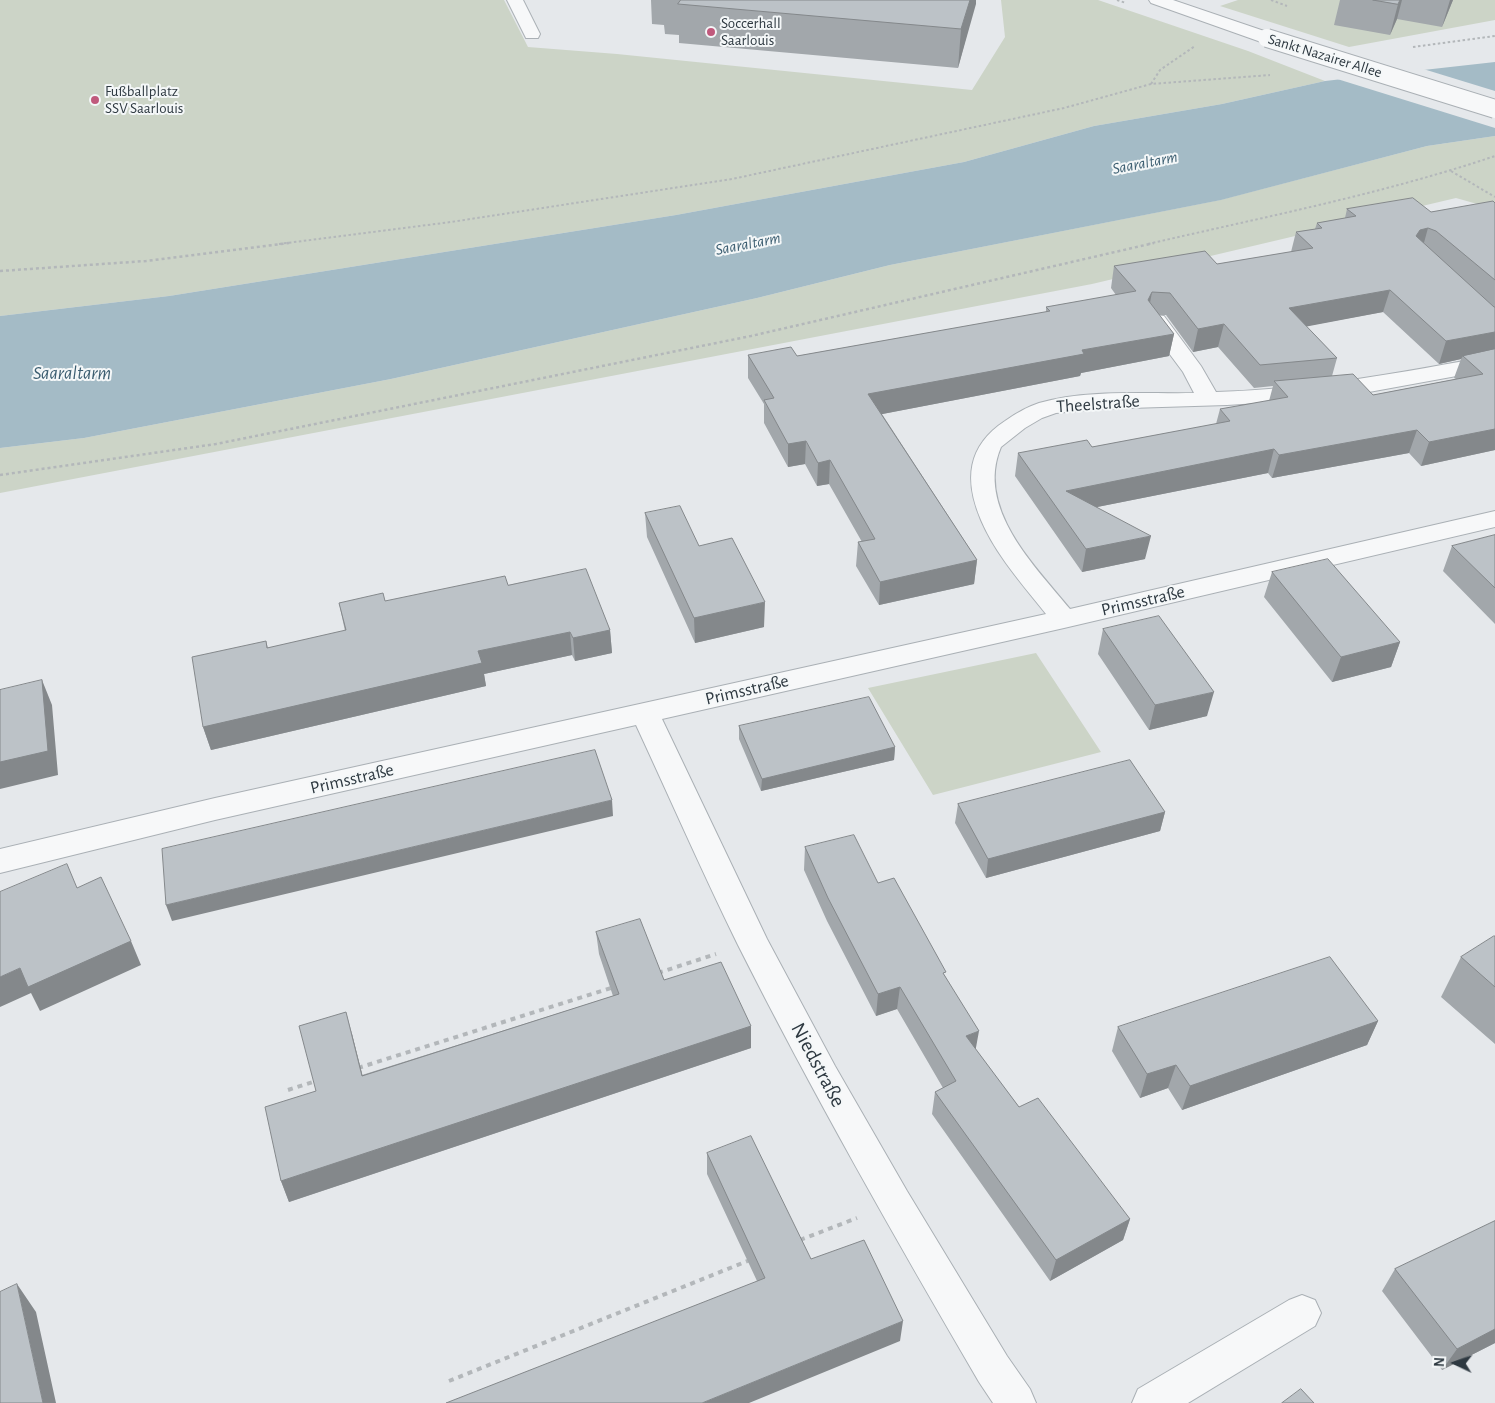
<!DOCTYPE html>
<meta charset="utf-8">
<style>
body{margin:0}
#map{position:relative;width:1495px;height:1403px;overflow:hidden;background:#e5e8eb;font-family:"Alegreya Sans",sans-serif}
canvas{display:block}
.north{position:absolute;left:1430px;top:1338px;width:50px;height:50px;-webkit-text-stroke:4px #f4f7f8;paint-order:stroke;rotate:273deg;font-size:14px;font-weight:700;line-height:20px;text-align:center;color:#2e3941}
.north::after{content:'';display:block;margin:auto;width:18px;height:22px;background:#2e3941;clip-path:polygon(50% 0,100% 100%,50% 72%,0 100%)}
</style>
<div id="map">
<canvas width="1495" height="1403"></canvas>
<div class="north">N</div>
</div>
<script>
const c = document.querySelector('canvas').getContext('2d');
c.lineJoin = 'round';
function fill(path, color) { c.fillStyle = color; c.fill(path, 'evenodd'); }
function trace(path, color, width, dash) { c.strokeStyle = color; c.lineWidth = width; c.lineCap = dash ? 'butt' : 'round'; c.setLineDash(dash || []); c.stroke(path); }
function write(font, color, halo, rows, align = 'center') {
  c.font = font + ' "Alegreya Sans",sans-serif'; c.lineWidth = 4; c.setLineDash([]); c.textBaseline = 'middle'; c.strokeStyle = halo; c.fillStyle = color; for (const [text, x, y, turn = 0] of rows) {
    c.save(); c.translate(x, y); c.rotate((+turn || 0) * Math.PI / 180); c.textAlign = isNaN(turn) ? turn : align; if (halo) c.strokeText(text, 0, 0); c.fillText(text, 0, 0); c.restore();
  }
}
const green = new Path2D(`
 M 0,0 L 504,0 L 528,47 L 617,54 L 972,90 L 1005,37 L 1001,0 L 1098,0 L 1248,51 L 1325,81 L 1222,104 L 1094,126 L 964,162 L 676,215 L 169,296 L 0,316 Z
 M 1238,0 L 1495,0 L 1495,20 L 1349,47 L 1220,6 Z
 M 1495,136 L 1495,209 L 1456,198 L 1092,284 L 0,493 L 0,448 L 84,438 L 391,379 L 757,298 L 890,265 L 1220,200 L 1427,146 Z
 M 1036,653 L 1101,752 L 933,795 L 868,688 Z`);
const water = new Path2D(`
 M 1495,62 L 1495,136 L 1427,146 L 1221,200 L 890,265 L 757,298 L 391,379 L 84,438 L 0,448 L 0,316 L 169,296 L 676,215 L 964,162 L 1094,126 L 1222,104 L 1325,81 Z`);
const pier = new Path2D(`
 M 1420,68 L 1495,91 L 1495,128 L 1334,78 Z`);
const pathFar2 = new Path2D(`
 M 1117,0 L 1126,3
 M 1271,0 L 1287,6
 M 1413,47 L 1495,36
 M 1151,84 L 1160,70 L 1195,46
 M 1451,171 L 1495,197
 M 279,244 L 451,222 L 732,179 L 1064,108 L 1151,84 L 1270,75
 M 1148,244 C 1264,217 1382,194 1495,156`);
const pathFar1 = new Path2D(`
 M 0,271 L 146,261 L 289,243
 M 0,475 L 216,444 L 751,336 L 1154,243`);
const path = new Path2D(`
 M 658,973 L 716,954
 M 358,1068 L 614,987
 M 288,1090 L 316,1081
 M 800,1240 L 857,1218
 M 449,1381 L 750,1260`);
const minor = new Path2D(`
 M 507,0 L 523,0 L 540,34 L 538,38 L 526,38 Z
 M 1149,0 L 1173,0 L 1273,34 L 1275,38 L 1273,42 L 1261,42 L 1151,3 Z
 M 1156,315 L 1164,316 L 1201,366 L 1216,392 C 1311,389 1402,373 1495,355 L 1495,369 L 1369,392 L 1305,400 L 1227,405 L 1097,409 L 1056,413 L 1042,418 L 1025,428 L 1001,447 C 975,508 1035,566 1070,609 L 1495,511 L 1495,527 L 1064,628 L 662,719 L 767,939 L 835,1066 L 907,1191 L 1007,1356 L 1030,1389 L 1036,1403 L 993,1403 L 979,1382 C 895,1238 813,1094 738,945 C 702,872 670,798 636,725 L 215,820 L 0,873 L 0,849 L 215,798 L 1046,614 C 1023,585 996,555 981,520 C 964,480 967,446 1005,421 C 1015,414 1027,407 1039,403 C 1086,389 1145,394 1194,393 L 1183,372 L 1145,321 L 1148,316 Z
 M 1302,1295 L 1315,1300 L 1321,1313 L 1315,1326 L 1188,1403 L 1132,1403 L 1138,1389 L 1289,1300 Z`);
const minorBridge = new Path2D(`
 M 1267,38 L 1495,109`);
const wall = new Path2D(`
 M 651,0 L 976,0 L 958,68 L 679,43 L 679,35 L 665,34 L 664,25 L 652,24 Z
 M 1340,0 L 1453,0 L 1442,27 L 1397,19 L 1390,35 L 1334,25 Z
 M 1495,203 L 1495,450 L 1421,466 L 1409,453 L 1272,478 L 1268,473 L 1097,507 L 1145,559 L 1082,572 L 1015,476 L 1018,453 L 1092,447 L 1216,424 L 1220,409 L 1269,401 L 1273,386 L 1254,388 L 1218,347 L 1193,352 L 1166,315 L 1159,315 L 1174,334 L 1169,356 L 1081,373 L 1080,376 L 882,414 L 977,560 L 974,584 L 879,605 L 856,566 L 858,542 L 862,542 L 829,484 L 817,486 L 805,464 L 788,467 L 764,423 L 764,404 L 748,378 L 748,355 L 797,356 L 1046,312 L 1046,307 L 1116,295 L 1111,288 L 1114,266 L 1217,264 L 1291,252 L 1296,232 L 1315,229 L 1317,223 L 1345,218 L 1347,209 L 1431,212 ZM 1383,312 L 1439,364 L 1461,359 L 1454,378 L 1456,379 L 1373,395 L 1332,376 L 1337,358 L 1306,326 Z
 M 645,513 L 699,546 L 764,627 L 695,643 L 647,537 Z
 M 1495,535 L 1495,624 L 1443,571 L 1452,546 Z
 M 1272,572 L 1400,642 L 1391,667 L 1332,682 L 1264,597 Z
 M 508,585 L 610,630 L 612,653 L 575,661 L 572,655 L 484,674 L 486,686 L 211,750 L 203,727 L 266,641 L 268,648 L 345,631 L 339,603 L 385,601 Z
 M 1103,629 L 1207,716 L 1149,730 L 1098,654 Z
 M 739,726 L 895,747 L 894,760 L 761,791 L 739,739 Z
 M 958,804 L 1165,812 L 1160,831 L 986,878 L 955,823 Z
 M 805,847 L 878,883 L 945,976 L 976,1050 L 1019,1107 L 1130,1219 L 1123,1240 L 1050,1281 L 932,1114 L 935,1092 L 943,1088 L 897,1009 L 876,1016 L 827,921 L 804,870 Z
 M 596,932 L 664,980 L 751,1026 L 751,1048 L 289,1202 L 281,1181 L 316,1091 L 352,1034 L 362,1075 L 613,996 L 599,954 Z
 M 1495,936 L 1495,1044 L 1441,997 L 1461,957 Z
 M 1378,1021 L 1367,1045 L 1182,1110 L 1168,1088 L 1140,1098 L 1112,1051 L 1118,1027 Z
 M 707,1153 L 811,1259 L 900,1341 L 757,1281 L 707,1174 Z
 M 1495,1221 L 1495,1343 L 1442,1370 L 1382,1291 L 1395,1269 Z`);
const shadedWall = new Path2D(`
 M 970,0 L 976,0 L 976,4 L 958,68 L 961,29 Z
 M 1400,0 L 1402,0 L 1397,19 L 1390,35 L 1398,4 Z
 M 1450,0 L 1453,0 L 1442,27 Z
 M 1428,228 L 1422,250 L 1416,236 L 1420,230 Z
 M 1390,290 L 1383,312 L 1283,331 L 1289,308 Z
 M 1152,292 L 1148,314 L 1148,300 Z
 M 1224,324 L 1218,347 L 1193,352 L 1198,329 Z
 M 1495,332 L 1495,352 L 1463,356 L 1461,359 L 1439,364 L 1446,341 Z
 M 1174,334 L 1169,356 L 1081,373 L 1080,376 L 867,417 L 868,394 L 1082,350 Z
 M 1495,429 L 1495,450 L 1421,466 L 1429,442 Z
 M 1417,430 L 1409,453 L 1272,478 L 1279,455 Z
 M 806,441 L 805,464 L 788,467 L 788,444 Z
 M 1274,449 L 1268,473 L 1062,514 L 1066,491 Z
 M 830,460 L 829,484 L 817,486 L 818,463 Z
 M 1151,536 L 1145,559 L 1082,572 L 1086,549 Z
 M 977,560 L 974,584 L 879,605 L 880,582 Z
 M 765,602 L 764,627 L 695,643 L 694,618 Z
 M 610,630 L 612,653 L 575,661 L 573,638 Z
 M 570,632 L 572,655 L 484,674 L 486,686 L 211,750 L 203,727 L 478,651 Z
 M 1400,642 L 1391,667 L 1332,682 L 1341,657 Z
 M 42,680 L 52,705 L 58,775 L 0,789 L 0,762 Z
 M 1214,692 L 1207,716 L 1149,730 L 1155,705 Z
 M 895,747 L 894,760 L 761,791 L 762,779 Z
 M 612,800 L 613,816 L 172,921 L 166,905 Z
 M 1165,812 L 1160,831 L 986,878 L 988,859 Z
 M 131,941 L 141,965 L 40,1011 L 31,993 L 0,1007 L 0,977 L 20,968 Z
 M 900,987 L 897,1009 L 876,1016 L 878,994 Z
 M 346,1012 L 352,1034 L 368,1097 L 362,1076 Z
 M 1378,1021 L 1367,1045 L 1182,1110 L 1190,1086 Z
 M 751,1026 L 751,1048 L 289,1202 L 281,1181 Z
 M 979,1031 L 975,1053 L 966,1036 Z
 M 1176,1065 L 1168,1088 L 1140,1098 L 1147,1074 Z
 M 1130,1219 L 1123,1240 L 1050,1281 L 1056,1260 Z
 M 17,1284 L 36,1312 L 56,1403 L 43,1403 Z
 M 903,1321 L 900,1341 L 749,1403 L 702,1403 Z
 M 1495,1329 L 1495,1343 L 1442,1370 L 1457,1349 Z`);
const building = new Path2D(`
 M 681,0 L 970,0 L 961,29 L 678,4 Z
 M 1373,0 L 1400,0 L 1398,4 Z
 M 1413,198 L 1431,212 L 1493,201 L 1495,203 L 1495,280 L 1436,231 L 1428,228 L 1420,230 L 1416,236 L 1494,307 L 1495,307 L 1495,332 L 1446,341 L 1390,290 L 1289,308 L 1337,358 L 1260,365 L 1224,324 L 1198,329 L 1170,293 L 1152,292 L 1148,300 L 1174,334 L 1082,350 L 1084,354 L 868,394 L 977,560 L 880,582 L 858,542 L 875,539 L 830,460 L 818,463 L 806,441 L 788,444 L 764,400 L 774,398 L 748,355 L 791,347 L 797,356 L 1050,311 L 1046,307 L 1136,291 L 1114,266 L 1205,251 L 1217,264 L 1313,248 L 1296,232 L 1322,228 L 1317,223 L 1356,216 L 1347,209 Z
 M 1495,349 L 1495,429 L 1429,442 L 1417,430 L 1279,455 L 1274,449 L 1066,491 L 1151,536 L 1086,549 L 1018,453 L 1087,440 L 1092,447 L 1230,421 L 1220,409 L 1288,397 L 1274,381 L 1353,374 L 1373,395 L 1483,374 L 1463,356 Z
 M 680,506 L 699,546 L 732,538 L 765,602 L 694,618 L 645,513 Z
 M 1495,535 L 1495,588 L 1452,546 Z
 M 1328,559 L 1400,642 L 1341,657 L 1272,572 Z
 M 586,569 L 610,630 L 573,638 L 570,632 L 478,651 L 482,663 L 203,727 L 192,657 L 266,641 L 267,648 L 346,630 L 339,603 L 383,593 L 385,601 L 505,576 L 508,585 Z
 M 1159,616 L 1214,692 L 1155,705 L 1103,629 Z
 M 42,680 L 48,751 L 0,762 L 0,690 Z
 M 869,697 L 895,747 L 762,779 L 739,726 Z
 M 595,750 L 612,800 L 166,905 L 162,849 Z
 M 1130,760 L 1165,812 L 988,859 L 958,804 Z
 M 854,835 L 878,883 L 894,878 L 946,972 L 943,973 L 979,1031 L 966,1036 L 1019,1107 L 1038,1098 L 1130,1219 L 1056,1260 L 935,1092 L 956,1081 L 900,987 L 878,994 L 828,898 L 805,847 Z
 M 67,864 L 77,888 L 101,877 L 131,941 L 28,987 L 20,968 L 0,977 L 0,892 Z
 M 640,919 L 664,980 L 721,962 L 751,1026 L 281,1181 L 265,1107 L 316,1091 L 299,1026 L 346,1012 L 362,1076 L 619,994 L 596,932 Z
 M 1494,936 L 1495,936 L 1495,987 L 1461,957 Z
 M 1330,957 L 1378,1021 L 1190,1086 L 1176,1065 L 1147,1074 L 1118,1027 Z
 M 751,1136 L 811,1259 L 864,1240 L 903,1321 L 702,1403 L 446,1403 L 765,1278 L 707,1153 Z
 M 1495,1221 L 1495,1329 L 1457,1349 L 1395,1269 Z
 M 17,1284 L 43,1403 L 0,1403 L 0,1292 Z
 M 1301,1389 L 1314,1403 L 1282,1403 Z`);
const markers = [
 [711,32,5,"#c0597c"],
 [95,100,5,"#c0597c"]
];
const farPoinames = [
 ["Soccerhall",721,23],
 ["Saarlouis",721,40],
 ["Fußballplatz",105,91],
 ["SSV Saarlouis",105,108]
];
const farStreetnames = [
 ["Sankt Nazairer Allee",1325,56,17]
];
const farWaternames = [
 ["Saaraltarm",1145,163,-11],
 ["Saaraltarm",748,244,-11]
];
const streetNames = [
 ["Theelstraße",1098,404,-4],
 ["Primsstraße",1143,601,-13],
 ["Primsstraße",747,690,-13],
 ["Primsstraße",352,779,-13]
];
const waterNames = [
 ["Saaraltarm",72,373]
];
const nearStreetnames = [
 ["Niedstraße",818,1065,62]
];
fill(green, '#ccd4c7');
fill(water, '#a4bbc6');
fill(pier, '#e5e8eb');
trace(minor, '#aab0b5', 2);
trace(pathFar2, '#b3b7ba', 2, [2.5, 2.5]);
trace(pathFar1, '#b3b7ba', 2.5, [3, 3]);
trace(path, '#b3b7ba', 4, [5, 5]);
fill(minor, '#f7f8f9');
trace(minorBridge, '#aab0b5', 20, []);
trace(minorBridge, '#f7f8f9', 18);
fill(wall, '#a2a7ab');
fill(shadedWall, '#84888b');
fill(building, '#bcc2c7');
trace(building, '#84888b', 1);
for (const [x, y, r, color] of markers) { const dot = new Path2D(); dot.arc(x, y, r, 0, 2 * Math.PI); c.fillStyle = color; c.fill(dot); trace(dot, '#f4f7f8', 2); }
write('15px', '#2e3941', '#f4f7f8', farPoinames, 'left');
write('15px', '#2e3941', '#f4f7f8', farStreetnames);
write('italic 16px', '#3c5e71', '#f4f7f8', farWaternames);
write('18px', '#2e3941', '#f4f7f8', streetNames);
write('italic 19px', '#3c5e71', '#f4f7f8', waterNames);
write('21px', '#2e3941', '#f4f7f8', nearStreetnames);
</script>
